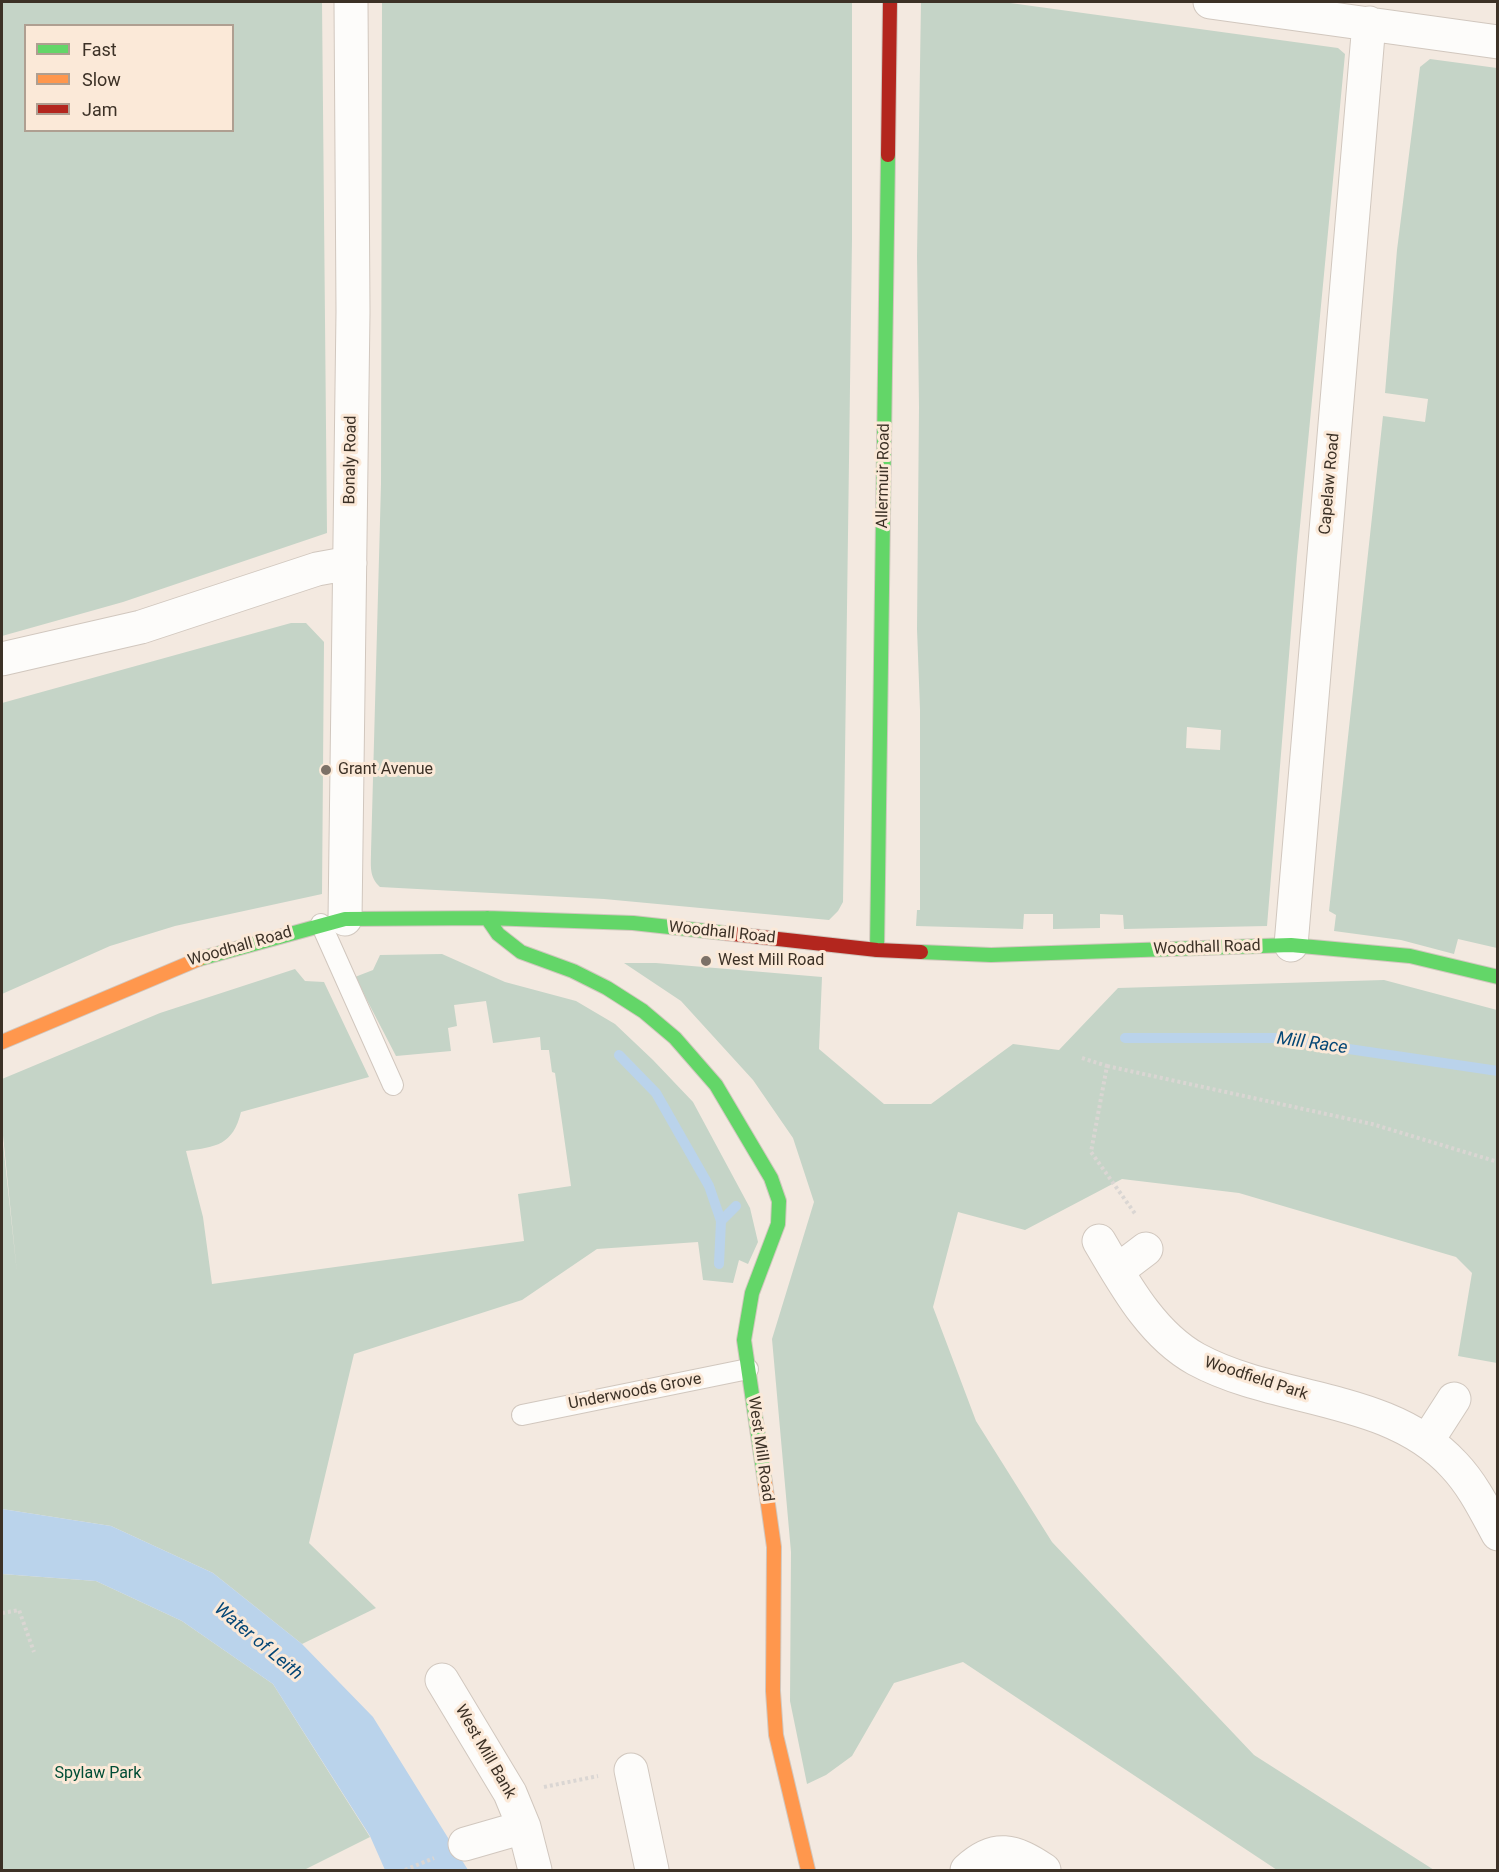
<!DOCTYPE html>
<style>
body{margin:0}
#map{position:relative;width:1499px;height:1872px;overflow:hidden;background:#f3e9e0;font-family:Roboto,sans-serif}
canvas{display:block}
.frame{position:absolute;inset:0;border:3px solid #3c3126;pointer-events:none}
.legend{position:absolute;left:24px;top:24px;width:210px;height:108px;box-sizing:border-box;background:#fbe9d8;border:2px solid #af9f91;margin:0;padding:8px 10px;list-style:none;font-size:18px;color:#3c3126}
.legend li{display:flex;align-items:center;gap:12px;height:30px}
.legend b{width:30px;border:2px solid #af9f91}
</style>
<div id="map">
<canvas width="1499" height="1872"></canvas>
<div class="frame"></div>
<ul class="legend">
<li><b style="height:8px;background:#63d668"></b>Fast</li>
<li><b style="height:8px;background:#ff974d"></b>Slow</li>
<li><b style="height:8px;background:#b3261e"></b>Jam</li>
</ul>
</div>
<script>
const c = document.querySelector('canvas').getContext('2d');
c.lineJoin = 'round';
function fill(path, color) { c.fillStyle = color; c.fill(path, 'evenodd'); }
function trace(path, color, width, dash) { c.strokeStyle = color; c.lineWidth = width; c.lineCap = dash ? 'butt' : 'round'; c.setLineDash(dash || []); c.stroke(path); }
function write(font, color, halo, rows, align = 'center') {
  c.font = font + ' Roboto,sans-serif'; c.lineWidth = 6; c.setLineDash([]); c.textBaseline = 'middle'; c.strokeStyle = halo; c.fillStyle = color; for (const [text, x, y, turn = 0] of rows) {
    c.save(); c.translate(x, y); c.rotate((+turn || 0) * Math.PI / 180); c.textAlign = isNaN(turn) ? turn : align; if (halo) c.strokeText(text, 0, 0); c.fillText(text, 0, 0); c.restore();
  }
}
const green = new Path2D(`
 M 2,2 L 322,2 L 327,533 L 123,602 L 2,636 ZM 26,26 L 232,26 L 232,130 L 26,130 Z
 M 382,2 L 852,2 L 852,239 L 843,902 L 838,911 L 829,920 L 604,899 L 380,887 C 369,877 371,866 371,852 L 381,484 Z
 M 921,2 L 1003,2 L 1338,48 L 1345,54 L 1297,557 L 1267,926 L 1124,929 L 1123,915 L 1100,914 L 1100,928 L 1053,929 L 1053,914 L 1024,914 L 1023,929 L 916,926 L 917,910 L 920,910 L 920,710 L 917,629 L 919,407 L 917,256 ZM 1187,727 L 1221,730 L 1220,750 L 1186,748 Z
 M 1430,59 L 1497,68 L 1497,948 L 1458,939 L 1454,954 L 1401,940 L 1334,931 L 1336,915 L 1329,911 L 1383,416 L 1425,422 L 1428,399 L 1385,393 L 1397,250 L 1420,67 Z
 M 291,623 L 306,623 L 324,642 L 322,894 L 175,926 L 110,946 L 2,994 L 2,703 Z
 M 442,954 L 505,982 L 576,1001 L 615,1024 L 653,1060 L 693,1102 L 750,1208 L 758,1242 L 748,1264 L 739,1260 L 733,1283 L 703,1280 L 698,1242 L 597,1249 L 522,1300 L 354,1354 L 309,1543 L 376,1608 L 302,1644 L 213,1573 L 111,1526 L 2,1509 L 2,1134 L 17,1273 L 2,1126 L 2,1079 L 160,1013 L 295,969 L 305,981 L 324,982 L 369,1077 L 241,1112 C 233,1145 216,1147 186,1151 L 203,1217 L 212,1284 L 524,1241 L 518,1194 L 571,1186 L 555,1073 L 552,1072 L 549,1050 L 541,1050 L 540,1037 L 493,1043 L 486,1001 L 454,1005 L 457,1026 L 448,1028 L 451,1051 L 396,1056 L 355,977 L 373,970 L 380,955 Z
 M 624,963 L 656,963 L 822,977 L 819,1049 L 884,1104 L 931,1104 L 1013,1044 L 1059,1050 L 1118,988 L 1384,980 L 1497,1010 L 1497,1363 L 1458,1356 L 1472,1273 L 1456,1257 L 1239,1193 L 1122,1179 L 1025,1230 L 958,1212 L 933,1307 L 976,1421 L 1052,1542 L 1254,1755 L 1434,1870 L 1277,1870 L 963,1662 L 894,1683 L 852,1756 L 826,1775 L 807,1784 L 790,1701 L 791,1552 L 772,1339 L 814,1202 L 793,1138 L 753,1080 L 681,1001 Z
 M 2,1574 L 96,1581 L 182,1621 L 273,1684 L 370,1837 L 304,1870 L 2,1870 Z`);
const water = new Path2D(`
 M 2,1509 L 111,1526 L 213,1573 L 302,1644 L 373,1717 L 468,1870 L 385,1870 L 370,1836 L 273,1684 L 182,1621 L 96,1581 L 2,1574 Z`);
const stream = new Path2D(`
 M 1125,1038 L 1274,1038 L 1498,1071
 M 619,1055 L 656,1093 L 709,1186 L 721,1221 L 719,1264
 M 721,1221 L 736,1206`);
const path = new Path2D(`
 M 1082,1058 L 1107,1066 L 1091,1152 L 1136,1215
 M 1107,1066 L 1372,1124 L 1498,1162
 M 2,1613 L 19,1610 L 34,1652
 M 544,1787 L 598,1776
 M 405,1870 L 434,1858`);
const lane = new Path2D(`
 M 321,924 L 393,1085
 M 522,1415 L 748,1369`);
const street = new Path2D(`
 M 1210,2 L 1498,42
 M 2,659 L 141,627 L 317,569 L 350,563
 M 345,919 L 353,312 L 351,2
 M 1291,945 L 1369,23
 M 1099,1241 C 1124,1283 1151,1334 1196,1359 C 1277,1403 1389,1394 1454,1465 C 1473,1485 1485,1510 1498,1534
 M 1117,1271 L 1146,1249
 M 1427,1441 L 1454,1399
 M 442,1680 L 510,1793 L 524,1827 L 535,1870
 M 631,1770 L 652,1870
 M 465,1844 L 524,1827
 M 967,1870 C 995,1844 1014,1850 1044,1870`);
const fast = new Path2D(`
 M 487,918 L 498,934 L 521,952 L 573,971 L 607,988 L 643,1011 L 675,1038 L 716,1085 L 771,1178 L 779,1201 L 778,1224 L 752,1293 L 744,1340 L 765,1483
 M 877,950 L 888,155
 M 921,952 L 991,955 L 1291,945 L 1410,956 L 1498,977
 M 199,959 L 345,919 L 487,918 L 633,923 L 724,933`);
const slow = new Path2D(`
 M 2,1042 L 199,959
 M 765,1483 L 774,1547 L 773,1691 L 776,1735 L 808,1870`);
const jam = new Path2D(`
 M 888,155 L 890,2
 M 724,933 L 877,950 L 921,952`);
const markers = [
 [326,770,6,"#7c7167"],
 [706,961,6,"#7c7167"]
];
const streetNames = [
 ["Bonaly Road",351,460,-89],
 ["Allermuir Road",884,476,-89],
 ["Capelaw Road",1330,484,-85],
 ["Woodhall Road",722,933,6],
 ["Woodhall Road",240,947,-16],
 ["Woodhall Road",1207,948,-2],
 ["Woodfield Park",1256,1379,18],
 ["Underwoods Grove",635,1392,-11],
 ["West Mill Road",760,1449,82],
 ["West Mill Bank",485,1752,60]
];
const poiNames = [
 ["Grant Avenue",338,770],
 ["West Mill Road",718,961]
];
const parkNames = [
 ["Spylaw Park",98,1774]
];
const waterNames = [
 ["Mill Race",1312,1044,8],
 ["Water of Leith",258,1642,40]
];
fill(green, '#c5d4c7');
fill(water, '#bad3eb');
trace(stream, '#bad3eb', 10);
trace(lane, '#d1c7be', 22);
trace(street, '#d1c7be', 35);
trace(fast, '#d1c7be', 16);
trace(slow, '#d1c7be', 16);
trace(jam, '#d1c7be', 16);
trace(path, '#dad6d3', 4, [3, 3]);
trace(lane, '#fdfcfa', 20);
trace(street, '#fdfcfa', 33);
trace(fast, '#63d668', 14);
trace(slow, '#ff974d', 14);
trace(jam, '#b3261e', 14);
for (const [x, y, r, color] of markers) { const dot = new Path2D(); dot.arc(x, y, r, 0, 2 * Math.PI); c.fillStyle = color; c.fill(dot); trace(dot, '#fbe9d8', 2); }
write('16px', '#3c3126', '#fbe9d8', streetNames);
write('16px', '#3c3126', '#fbe9d8', poiNames, 'left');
write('16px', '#004d35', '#fbe9d8', parkNames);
write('italic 18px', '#044675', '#fbe9d8', waterNames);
</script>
